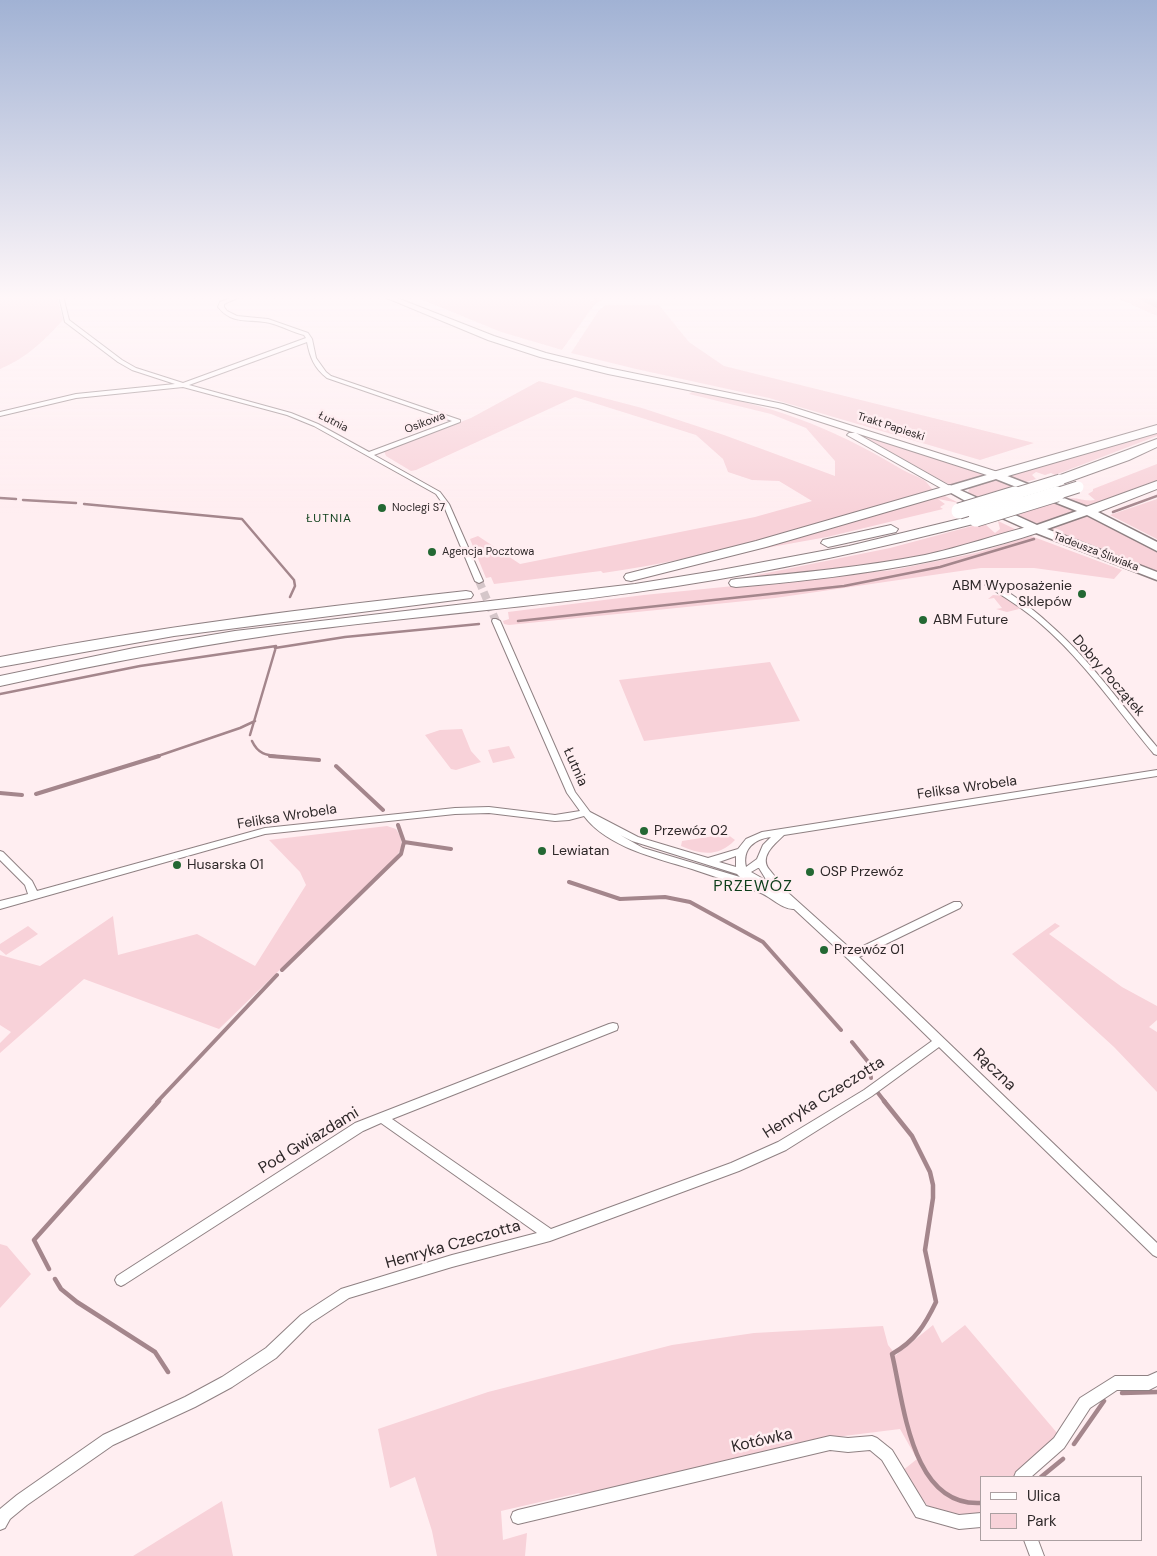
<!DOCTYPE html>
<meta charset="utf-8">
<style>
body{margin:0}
#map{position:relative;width:1157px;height:1556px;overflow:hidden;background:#ffeef1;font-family:"DM Sans",sans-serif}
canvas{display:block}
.legend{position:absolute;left:980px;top:1476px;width:162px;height:65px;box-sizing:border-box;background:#ffeef1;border:1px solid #ab9fa1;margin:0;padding:6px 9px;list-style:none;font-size:15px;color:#2e2829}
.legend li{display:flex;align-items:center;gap:10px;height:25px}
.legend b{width:25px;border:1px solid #ab9fa1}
</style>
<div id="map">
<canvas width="1157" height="1556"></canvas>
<ul class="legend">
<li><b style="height:6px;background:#fff"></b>Ulica</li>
<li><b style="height:14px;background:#f8d2d9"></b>Park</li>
</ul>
</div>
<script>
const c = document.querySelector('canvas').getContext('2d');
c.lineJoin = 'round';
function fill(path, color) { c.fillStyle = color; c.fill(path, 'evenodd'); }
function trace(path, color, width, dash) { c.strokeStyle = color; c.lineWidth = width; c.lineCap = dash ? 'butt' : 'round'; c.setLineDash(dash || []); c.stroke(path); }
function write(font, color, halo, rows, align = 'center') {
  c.font = font + ' "DM Sans",sans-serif'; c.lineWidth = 5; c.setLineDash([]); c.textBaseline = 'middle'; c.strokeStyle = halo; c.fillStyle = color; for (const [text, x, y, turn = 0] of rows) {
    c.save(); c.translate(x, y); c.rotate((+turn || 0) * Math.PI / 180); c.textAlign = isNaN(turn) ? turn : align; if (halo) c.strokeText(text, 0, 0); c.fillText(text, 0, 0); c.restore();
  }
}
const green = new Path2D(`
 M 0,296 L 57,296 L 63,320 C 45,340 25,359 0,369 Z
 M 413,296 L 578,296 L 592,301 L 599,297 L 602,300 L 594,305 L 562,350 L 501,332 Z
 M 1113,296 L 1157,296 L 1157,316 Z
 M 606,305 L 659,305 L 689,342 L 724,366 L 1034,443 L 980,460 L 769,398 L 636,369 L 571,353 L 599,310 Z
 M 539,381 L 642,408 L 724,435 L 835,476 L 835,461 L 806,428 L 771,414 L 689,394 L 692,392 C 765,402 833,428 896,466 C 905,472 915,475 924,480 C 928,483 930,488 935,491 C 825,523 716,557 603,573 L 601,571 L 494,584 L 491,577 L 486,578 L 470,539 L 478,536 L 520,564 L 755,517 L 812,501 L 779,481 L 752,480 L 728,472 L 723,459 L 696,435 L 575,397 L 416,470 L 411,471 L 386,456 L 384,451 L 471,418 Z
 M 852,431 L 987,474 L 988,476 L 955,485 L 948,484 Z
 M 1157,432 L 1157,436 L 1055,475 L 1051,473 L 1045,475 L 1036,472 L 1032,475 L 1036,479 L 1026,482 L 1010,476 Z
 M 1157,464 L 1157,482 L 1087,508 L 1066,499 C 1076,496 1085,502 1095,500 L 1088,494 L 1093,491 L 1093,489 Z
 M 994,480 L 1018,485 L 974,498 L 968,492 L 970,487 Z
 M 941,494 L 959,503 L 938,499 L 945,504 L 940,507 L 943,509 L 827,537 L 738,553 Z
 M 1157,499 L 1157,539 L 1110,515 Z
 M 1060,501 L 1072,508 L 1073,513 L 1039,524 L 1013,516 Z
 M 1086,516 L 1110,526 L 1157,552 L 1157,572 L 1047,529 Z
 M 998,521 L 1019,531 L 957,550 L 861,567 L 737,579 L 890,548 L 976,525 L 986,525 L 995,533 L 1000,529 Z
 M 1031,536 L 1122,570 L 1114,579 L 1034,568 L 981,568 L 775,598 L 509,625 L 504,624 L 503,621 L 509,619 L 508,612 L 644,595 L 893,570 L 976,553 Z
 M 993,595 L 1005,596 L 1018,605 L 1019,609 L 1007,612 L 996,609 L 1002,608 L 994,598 L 988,599 Z
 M 770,662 L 800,721 L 644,741 L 619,680 Z
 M 462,729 L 471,751 L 481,762 L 456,770 L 451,769 L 425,735 L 440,730 Z
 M 509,746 L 515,758 L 493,763 L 488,750 Z
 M 387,826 L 396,829 C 403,840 404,846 396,857 L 219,1029 L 84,979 L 0,1053 L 0,1043 L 11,1032 L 0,1025 L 0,955 L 40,966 L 113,916 L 118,955 L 197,934 L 255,966 L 306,885 L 300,872 L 269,840 Z
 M 727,834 L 735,840 C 719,857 701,855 681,846 L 682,841 Z
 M 1055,923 L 1060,926 L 1049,934 L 1122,987 L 1157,1006 L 1157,1020 L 1149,1027 L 1157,1032 L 1157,1092 L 1114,1047 L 1012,954 Z
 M 28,926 L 38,934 L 6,955 L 0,950 L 0,944 Z
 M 0,1244 L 7,1246 L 31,1274 L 0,1308 Z
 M 933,1325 L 942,1343 L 965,1325 L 1058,1434 L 1014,1477 L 981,1477 L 981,1515 L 945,1513 L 930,1509 L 902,1471 L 917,1459 L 900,1429 L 820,1439 L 586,1497 L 579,1493 L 501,1511 L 503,1540 L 527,1533 L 525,1556 L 437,1556 L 432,1531 L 415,1477 L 390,1488 L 378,1429 L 488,1392 L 672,1345 L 754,1333 L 883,1326 L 888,1345 L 896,1355 Z
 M 222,1501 L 233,1556 L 133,1556 Z`);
const streamFar2 = new Path2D(`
 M 0,498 L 16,499
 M 23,500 L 76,503
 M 84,504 L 242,519 L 294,580 L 295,586 L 290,597
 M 1113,512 L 1157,496
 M 518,621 L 844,586 L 940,567 L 1034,539
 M 275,648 L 345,637 L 479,624
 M 0,694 L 140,666 L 276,646
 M 250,735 L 276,647
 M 252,741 C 259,756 268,755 284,757
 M 155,757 L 240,728 L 255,721`);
const streamFar1 = new Path2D(`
 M 270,756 L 319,760
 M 336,766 L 383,810
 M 0,793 L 22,795
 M 36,794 L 159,756
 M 404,842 L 451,849
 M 569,882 L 620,899 L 665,897 L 690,902 L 763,942 L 841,1030
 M 282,970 L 401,854 L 404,842 L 398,825
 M 852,1042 L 869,1063 L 871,1078
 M 878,1093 L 885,1102
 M 157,1102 L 277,975`);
const stream = new Path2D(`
 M 884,1101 L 912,1136 L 930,1172 L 933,1185 L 933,1198 L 925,1250 L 936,1302 C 925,1325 915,1341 892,1354 C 904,1404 911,1507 981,1503
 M 49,1269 L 34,1240 L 159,1101
 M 55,1279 L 61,1289 L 77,1302 L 155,1352 L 168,1372
 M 1122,1393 L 1157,1392
 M 1074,1444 L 1104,1401
 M 1041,1477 L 1063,1459`);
const river = new Path2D(`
 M 1132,296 L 1146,296 L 1157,301 L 1157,308 Z`);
const streetTunnel = new Path2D(`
 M 479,581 L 496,621`);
const street = new Path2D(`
 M 59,296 L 63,296 L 69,320 L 122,360 L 136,368 L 183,383 L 306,338 L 304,335 C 292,332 282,326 270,323 C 250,318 233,326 218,307 L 220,302 L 236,296 L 242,296 L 224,304 L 224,307 L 227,311 L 237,316 L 268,319 L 308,333 L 312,339 L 316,358 L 326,372 L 331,376 L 460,420 L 460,422 L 374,455 L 440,492 L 449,504 L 483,581 L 479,583 L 475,581 L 443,504 L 436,494 L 314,426 L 287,415 L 183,387 L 76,398 L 0,416 L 0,412 L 76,394 L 175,384 L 132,370 L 118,362 L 65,322 ZM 307,342 C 310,357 314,368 327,378 L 452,421 L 369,452 L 318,424 L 291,413 L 189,385 Z
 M 985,581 L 991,581 C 1011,594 1030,606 1047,622 C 1089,658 1121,705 1157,747 L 1157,755 L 1154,754 C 1117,710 1085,662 1041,624 C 1024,609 1005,597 985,585 Z
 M 493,619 L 496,619 L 500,621 L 575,792 L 590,812 L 638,837 L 708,858 L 738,849 L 746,839 L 762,832 L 1157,770 L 1157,776 L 784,835 C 776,843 760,855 768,868 C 773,874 779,881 781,888 L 785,890 L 853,951 L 954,902 L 960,902 L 962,905 L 960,908 L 859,957 L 1157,1243 L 1157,1257 L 1153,1255 L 939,1047 L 872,1096 L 786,1150 L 739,1171 L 550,1241 L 452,1267 L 349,1298 L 311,1323 L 276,1358 L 232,1387 L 195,1407 L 113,1445 L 27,1505 L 10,1519 L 5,1528 L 0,1530 L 0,1509 L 17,1495 L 103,1435 L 185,1397 L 222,1377 L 266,1348 L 301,1315 L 341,1289 L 452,1255 L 537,1233 L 381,1123 L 363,1131 L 125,1284 L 121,1286 L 117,1284 L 115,1280 L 117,1276 L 355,1123 L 609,1024 L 613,1023 L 617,1024 L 618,1027 L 617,1030 L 392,1119 L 551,1229 L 731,1163 L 778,1142 L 864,1090 L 932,1041 L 848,959 L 794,909 C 783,910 771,897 761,893 C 738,884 715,877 692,869 C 656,858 607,847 584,816 L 569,820 L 555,821 L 489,813 L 455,814 L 265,834 L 0,909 L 0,901 L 28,894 L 25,885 L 0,860 L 0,851 L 3,852 L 32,881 L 37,891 L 265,828 L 455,808 L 489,807 L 555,815 L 580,811 L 567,793 L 492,621 ZM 620,835 L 632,841 L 737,874 L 740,877 L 643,848 ZM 771,837 L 763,845 L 757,859 L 746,867 C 742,849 754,839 771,837 ZM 736,856 L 736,867 L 719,862 ZM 758,868 L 759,868 L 767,881 L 751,872 ZM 741,878 L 745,878 L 758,884 Z
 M 1157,1372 L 1157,1386 L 1149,1390 L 1117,1390 L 1090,1408 L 1064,1448 L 1031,1477 L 1014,1477 L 1016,1472 L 1054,1438 L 1080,1398 L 1115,1376 L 1148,1376 Z
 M 830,1436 L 848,1438 L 872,1436 L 877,1438 L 892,1450 L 926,1506 L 959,1515 L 981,1513 L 981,1527 L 959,1529 L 916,1517 L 882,1460 L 870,1450 L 848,1452 L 830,1450 L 518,1524 L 513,1522 L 511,1517 L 513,1512 L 518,1510 Z
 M 1024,1540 L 1038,1540 L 1044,1556 L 1030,1556 Z`);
const secondary = new Path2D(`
 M 382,296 L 392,296 L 494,336 L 546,353 L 608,368 L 783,404 L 1001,473 L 1002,475 L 1001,477 L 993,477 L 856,433 L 955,489 L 950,492 L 946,491 L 847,435 L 849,433 L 855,433 L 778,408 L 608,374 L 540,357 L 488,340 Z`);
const primary = new Path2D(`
 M 997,472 L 1092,509 L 1157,542 L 1157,551 L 1087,515 L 1047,529 L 1157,572 L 1157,580 L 1031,531 L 971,504 L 944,489 L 946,487 ZM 996,479 L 1077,511 L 1037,525 L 960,490 Z`);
const highway = new Path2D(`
 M 1157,425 L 1157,433 L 1001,478 L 993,478 L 991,475 L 993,472 Z
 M 1157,439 L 1157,447 L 1129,460 L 1065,483 L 1060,484 L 1054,480 L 1055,477 Z
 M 1157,481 L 1157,489 L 1093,514 L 1083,514 L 1081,511 L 1083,508 Z
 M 950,485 L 956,489 L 955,492 L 766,547 L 631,581 L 626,580 L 624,577 L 626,574 L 756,541 Z
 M 976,515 L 981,516 L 983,519 L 981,522 C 881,548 780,570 677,586 C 557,605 436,614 315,629 C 209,643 104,663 0,686 L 0,676 L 134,648 L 235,631 L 635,584 L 721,570 L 849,546 Z
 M 891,525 L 898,529 L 896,532 L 828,547 L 821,543 L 823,540 Z
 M 1035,525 L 1042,529 L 1040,532 C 941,565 840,578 736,587 L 731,586 L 729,583 L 731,580 L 736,579 C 799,573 863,567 925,555 C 962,547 998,534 1035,525 Z
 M 466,591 L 471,592 L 473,595 L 471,598 L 174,636 L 0,667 L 0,657 C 154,627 310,608 466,591 Z`);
const highwayBridgeFar1 = new Path2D(`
 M 1011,495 L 1060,480
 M 1053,495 L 1078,487`);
const highwayBridge = new Path2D(`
 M 959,511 L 1015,494
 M 976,519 L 1057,494`);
const markers = [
 [382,508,5,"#236833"],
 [432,552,5,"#236833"],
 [1082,594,5,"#236833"],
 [923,620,5,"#236833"],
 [644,831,5,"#236833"],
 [542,851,5,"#236833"],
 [177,865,5,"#236833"],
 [810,872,5,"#236833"],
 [824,950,5,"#236833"]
];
const farStreetnames = [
 ["Łutnia",333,422,27],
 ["Osikowa",425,423,-21],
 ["Trakt Papieski",891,427,18],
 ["Tadeusza Śliwiaka",1096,552,21]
];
const farPoinames = [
 ["Noclegi S7",392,508],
 ["Agencja Pocztowa",442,552]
];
const farNeighbourhoodnames = [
 ["ŁUTNIA",329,519]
];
const poiNames = [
 ["ABM Wyposażenie",1072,586,"right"],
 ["Sklepów",1072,602,"right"],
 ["ABM Future",933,620],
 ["Przewóz 02",654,831],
 ["Lewiatan",552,851],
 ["Husarska 01",187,865],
 ["OSP Przewóz",820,872],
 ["Przewóz 01",834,950]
];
const streetNames = [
 ["Dobry Początek",1108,676,49],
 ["Łutnia",575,767,66],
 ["Feliksa Wrobela",967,788,-8],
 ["Feliksa Wrobela",287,817,-9]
];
const quarterNames = [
 ["PRZEWÓZ",753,887]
];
const nearStreetnames = [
 ["Rączna",994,1070,44],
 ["Henryka Czeczotta",824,1098,-32],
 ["Pod Gwiazdami",309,1141,-31],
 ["Henryka Czeczotta",453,1245,-16],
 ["Kotówka",762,1441,-13]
];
fill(green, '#f8d2d9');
trace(streamFar2, '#a4868c', 2.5);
trace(streamFar1, '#a4868c', 4);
trace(stream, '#a4868c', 4.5);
fill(river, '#d7afb7');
trace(streetTunnel, '#d5c6c9', 8, [8, 4]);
trace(street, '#8f8183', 2);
trace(secondary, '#8f8183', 2);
trace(primary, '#8f8183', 3);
trace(highway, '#8f8183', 2);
fill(street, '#fff');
fill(secondary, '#fff');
fill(primary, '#fff');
fill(highway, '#fff');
trace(highwayBridgeFar1, '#8f8183', 13, []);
trace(highwayBridge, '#8f8183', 17, []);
trace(highwayBridgeFar1, '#fff', 11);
trace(highwayBridge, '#fff', 15);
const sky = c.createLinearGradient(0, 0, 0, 513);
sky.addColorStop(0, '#a1b2d4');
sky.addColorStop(0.58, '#fff7f9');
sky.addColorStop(1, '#fff7f900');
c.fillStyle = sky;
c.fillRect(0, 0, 1157, 513);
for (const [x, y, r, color] of markers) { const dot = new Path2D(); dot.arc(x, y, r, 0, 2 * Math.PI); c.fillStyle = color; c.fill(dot); trace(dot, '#ffeef1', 2); }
write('11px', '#2e2829', '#ffeef1', farStreetnames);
write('11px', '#2e2829', '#ffeef1', farPoinames, 'left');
c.letterSpacing = '1px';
write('12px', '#0d3e1a', '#ffeef1', farNeighbourhoodnames);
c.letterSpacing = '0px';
write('14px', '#2e2829', '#ffeef1', poiNames, 'left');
write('14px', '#2e2829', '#ffeef1', streetNames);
c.letterSpacing = '1px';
write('16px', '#0d3e1a', '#ffeef1', quarterNames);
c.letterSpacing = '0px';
write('16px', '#2e2829', '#ffeef1', nearStreetnames);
</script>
